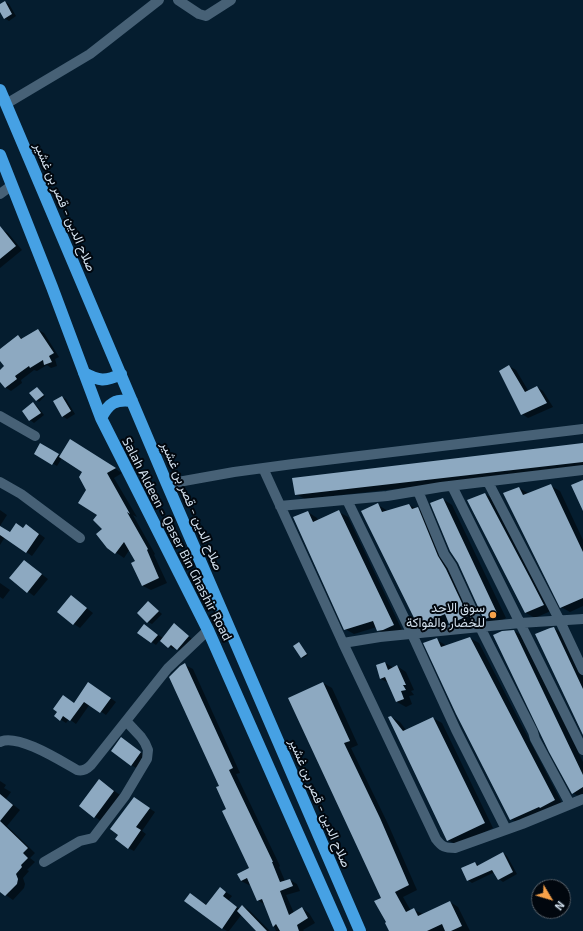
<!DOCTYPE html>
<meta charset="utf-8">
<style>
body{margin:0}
#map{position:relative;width:583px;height:931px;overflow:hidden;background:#051d2f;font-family:"Exo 2",sans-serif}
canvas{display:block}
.north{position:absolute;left:531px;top:879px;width:40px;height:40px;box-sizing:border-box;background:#01070e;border:1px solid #545d66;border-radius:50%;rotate:128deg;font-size:11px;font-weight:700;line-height:16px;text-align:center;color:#d0deeb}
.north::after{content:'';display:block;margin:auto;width:14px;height:18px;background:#f7a149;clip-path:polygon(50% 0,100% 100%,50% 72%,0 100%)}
</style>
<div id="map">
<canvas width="583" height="931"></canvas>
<div class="north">N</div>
</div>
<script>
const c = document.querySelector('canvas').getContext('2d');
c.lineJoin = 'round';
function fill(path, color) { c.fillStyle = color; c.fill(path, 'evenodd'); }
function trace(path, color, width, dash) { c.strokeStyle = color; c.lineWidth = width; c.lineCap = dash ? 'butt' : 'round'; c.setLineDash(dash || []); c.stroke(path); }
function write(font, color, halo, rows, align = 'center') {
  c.font = font + ' "Exo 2",Vazirmatn,sans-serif'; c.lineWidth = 4; c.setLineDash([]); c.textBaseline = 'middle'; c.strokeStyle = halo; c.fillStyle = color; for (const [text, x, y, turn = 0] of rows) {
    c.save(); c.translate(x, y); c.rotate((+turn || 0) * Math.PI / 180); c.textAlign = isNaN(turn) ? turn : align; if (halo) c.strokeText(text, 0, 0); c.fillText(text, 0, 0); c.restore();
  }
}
const shadow = new Path2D(`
 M 5,2 L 9,4 L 16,16 L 9,21 L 4,18 L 0,10 L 0,5 Z
 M 1,229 L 8,233 L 22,250 L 0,268 L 0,230 Z
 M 38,330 L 44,333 L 59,357 L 55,359 L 57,366 L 51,368 L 47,365 L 37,371 L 34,370 L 21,380 L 22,383 L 11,391 L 5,387 L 0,380 L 0,371 L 6,367 L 0,359 L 0,356 L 18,336 L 23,339 Z
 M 509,366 L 516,370 L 529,392 L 537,387 L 543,391 L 553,407 L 528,418 L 522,414 Z
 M 37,388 L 45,396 L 39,402 L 31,393 Z
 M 62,397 L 66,399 L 75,414 L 67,419 L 62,416 Z
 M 33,403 L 37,406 L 44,415 L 34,423 L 30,420 L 23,411 Z
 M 583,444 L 583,468 L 305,499 L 296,494 Z
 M 41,445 L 60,456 L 78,445 L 122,473 L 114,478 L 137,517 L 133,515 L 155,554 L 154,555 L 167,583 L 151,590 L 143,586 L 137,562 L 130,549 L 124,558 L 108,547 L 99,515 L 87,490 L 83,472 L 62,458 L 57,466 L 35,453 Z
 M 551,486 L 560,491 L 583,540 L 583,606 L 570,612 L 561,607 L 519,488 L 528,493 Z
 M 485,494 L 494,499 L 553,610 L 535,618 L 526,613 Z
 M 443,499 L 452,505 L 506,618 L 494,625 L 485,619 Z
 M 378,505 L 388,511 L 409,505 L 426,513 L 476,621 L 459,628 L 449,621 L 428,630 L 419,625 Z
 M 0,510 L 7,515 L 0,526 Z
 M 308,512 L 317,518 L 318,521 L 339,512 L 348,517 L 402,630 L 387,635 L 378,630 L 377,627 L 354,634 L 345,629 Z
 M 17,524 L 24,529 L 33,529 L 45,538 L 32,556 L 5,537 L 0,545 L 0,527 L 10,533 Z
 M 24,561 L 48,579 L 34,596 L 10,578 Z
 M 0,583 L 10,590 L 3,599 L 0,597 Z
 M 71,596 L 93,613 L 80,628 L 74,624 Z
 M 148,602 L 162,614 L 152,624 L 148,622 Z
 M 174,624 L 192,639 L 181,651 L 175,647 L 173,649 L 160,640 L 156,645 L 139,633 L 148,628 L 163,638 Z
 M 554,628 L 563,634 L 583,677 L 583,733 Z
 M 514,631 L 523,636 L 583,762 L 583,797 L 582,798 L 573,793 Z
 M 470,638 L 479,643 L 563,805 L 520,824 L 511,819 L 437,640 L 447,646 Z
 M 299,643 L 308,655 L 303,658 L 301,657 Z
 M 385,663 L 394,668 L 397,666 L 406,672 L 414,690 L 411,691 L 414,695 L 409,696 L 412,704 L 406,707 L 397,702 L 389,683 L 381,679 Z
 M 185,665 L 193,669 L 240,773 L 236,774 L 280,866 L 279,867 L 285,881 L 290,880 L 297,884 L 300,891 L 286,895 L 294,913 L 302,908 L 309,913 L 315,923 L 303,930 L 304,931 L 276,931 L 265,905 L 258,900 L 250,884 L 249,885 L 241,881 L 250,868 L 227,810 Z
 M 323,683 L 332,688 L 358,745 L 351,748 L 388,824 L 417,890 L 403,897 L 411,911 L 414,910 L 423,914 L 450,902 L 458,907 L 470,931 L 390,931 Z
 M 94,686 L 116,702 L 106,715 L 90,704 L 76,724 L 69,719 L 66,723 L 55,716 L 74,704 Z
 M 391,717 L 400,722 L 406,730 L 433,718 L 442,723 L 493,828 L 457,845 L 448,840 Z
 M 128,743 L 147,757 L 138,769 L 131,765 Z
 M 0,781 L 6,785 L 4,788 L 11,792 L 6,799 L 20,810 L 7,826 L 35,853 L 30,858 L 35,862 L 27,870 L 29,871 L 23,878 L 25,884 L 24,888 L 13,900 L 0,891 Z
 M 105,784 L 120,795 L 101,821 L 95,817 Z
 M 140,802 L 155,812 L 142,831 L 146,834 L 134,851 L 128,848 Z
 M 503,853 L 507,856 L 517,874 L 503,882 L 499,879 L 495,872 L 472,883 L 468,880 L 475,863 L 480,866 Z
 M 220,888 L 232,896 L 228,901 L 240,909 L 243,906 L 250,911 L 270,931 L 258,931 L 242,914 L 229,931 L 227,931 L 222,928 L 190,894 L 207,905 Z`);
const building = new Path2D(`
 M 5,1 L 12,14 L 4,19 L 0,12 L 0,4 Z
 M 0,226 L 16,246 L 0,259 Z
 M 38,329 L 54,353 L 49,356 L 52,362 L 44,365 L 43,360 L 30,368 L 29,366 L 15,376 L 17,379 L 5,388 L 0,382 L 0,370 L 4,366 L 0,361 L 0,349 L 18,335 L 21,339 Z
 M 509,365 L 525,392 L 537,386 L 547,403 L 521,415 L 499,371 Z
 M 37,387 L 44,395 L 36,401 L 29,393 Z
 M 62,396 L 71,411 L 62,417 L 53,401 Z
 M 33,402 L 41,413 L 29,421 L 22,411 Z
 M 70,439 L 116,468 L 107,473 L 130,514 L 127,512 L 148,549 L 147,550 L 159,578 L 142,586 L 131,563 L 135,561 L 124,542 L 115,554 L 107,548 L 96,534 L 102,529 L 93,520 L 97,515 L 78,503 L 86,490 L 79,477 L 82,472 L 59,457 Z
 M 40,443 L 59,454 L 52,465 L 34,454 Z
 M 583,443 L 583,462 L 295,495 L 292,478 Z
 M 583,480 L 583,511 L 571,485 Z
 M 551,484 L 583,552 L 583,598 L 560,608 L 503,493 L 519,487 L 523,495 Z
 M 485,493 L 529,576 L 544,605 L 525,613 L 467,500 Z
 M 443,498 L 497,613 L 484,620 L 458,563 L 450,551 L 430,503 Z
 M 378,503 L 382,512 L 409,504 L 412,509 L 418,507 L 438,556 L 446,569 L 468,616 L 449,624 L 445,614 L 418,626 L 361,511 Z
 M 339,510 L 394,625 L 383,630 L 377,631 L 373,621 L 344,630 L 293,517 L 308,511 L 313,522 Z
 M 16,523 L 23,528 L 26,524 L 39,534 L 26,553 L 0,535 L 0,526 L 10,532 Z
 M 24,560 L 42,574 L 27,593 L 9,578 Z
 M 71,595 L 87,608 L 73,625 L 57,612 Z
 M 148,601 L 159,611 L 147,623 L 137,613 Z
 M 174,623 L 189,636 L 177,650 L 171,645 L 168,648 L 160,641 Z
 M 144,624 L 158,635 L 151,643 L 137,633 Z
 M 554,627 L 583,689 L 583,735 L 535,634 L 550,628 Z
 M 514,630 L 583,775 L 583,787 L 572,794 L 549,752 L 493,635 L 502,631 Z
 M 470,637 L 555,800 L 540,808 L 539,807 L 510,820 L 456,714 L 423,643 L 437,638 L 441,647 Z
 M 299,642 L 307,654 L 301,658 L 293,646 Z
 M 385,662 L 388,670 L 397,665 L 406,685 L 403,685 L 406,690 L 401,691 L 404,699 L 396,702 L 385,677 L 380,679 L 376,665 Z
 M 185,663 L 233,768 L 229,770 L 273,862 L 272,862 L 280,882 L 290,879 L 293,886 L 280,891 L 289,915 L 302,907 L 308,918 L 297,925 L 299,931 L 280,931 L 276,924 L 273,927 L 262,899 L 257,901 L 247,878 L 241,881 L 237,874 L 249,868 L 222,811 L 226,809 L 216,787 L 219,786 L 169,677 L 180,666 Z
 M 88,682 L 111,698 L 100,713 L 84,702 L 70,721 L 63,716 L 60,721 L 54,716 L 57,712 L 53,709 L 63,695 L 74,703 Z
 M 323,682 L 350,741 L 344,743 L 380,818 L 409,885 L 395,892 L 406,912 L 414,908 L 418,916 L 450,901 L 462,926 L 451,931 L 445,931 L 442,924 L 427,931 L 389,931 L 385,923 L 386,922 L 374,901 L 381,898 L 288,698 Z
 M 391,716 L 403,731 L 433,717 L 485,823 L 447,841 L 388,717 Z
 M 121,737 L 141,752 L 131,766 L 111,751 Z
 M 99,779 L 114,791 L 94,818 L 79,806 Z
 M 0,794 L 13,805 L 0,821 L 28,848 L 23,853 L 28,858 L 21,865 L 22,867 L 16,874 L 18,879 L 17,884 L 5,896 L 0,892 Z
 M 134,797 L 150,808 L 136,827 L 141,830 L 128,849 L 115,839 L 118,835 L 110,829 Z
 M 503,852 L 513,872 L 498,880 L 492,870 L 467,881 L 461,868 L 475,862 L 477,866 Z
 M 220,887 L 226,892 L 223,896 L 237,907 L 222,929 L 184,901 L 190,893 L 206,905 Z
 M 242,905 L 267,931 L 256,931 L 237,911 Z`);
const minor = new Path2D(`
 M 178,0 L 199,14 L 206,16 L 231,0
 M 6,104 L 90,54 L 159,0
 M 0,194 L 11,186
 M 0,416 L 35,436
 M 263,468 L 343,643 L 380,637 L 520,623 L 583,619
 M 0,482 L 21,494 L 80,538
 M 488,482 L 560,621 L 583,670
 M 167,484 L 234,472 L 293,464 L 583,429
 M 452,486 L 583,750
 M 418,491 L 444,554 L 452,566 L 480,627 L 533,732 L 535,739 L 570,804
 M 347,500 L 412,634 L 456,730 L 506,829
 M 280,506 L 387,496 L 441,487 L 583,470
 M 343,643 L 436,839 C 442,847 445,848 455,848 L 522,824 L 583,799
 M 0,742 C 17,733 61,761 77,770 C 83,772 87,769 91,765 L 168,668 L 208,630
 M 44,862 L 80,841 L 93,838 L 125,796 L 147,759 L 148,750 L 145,743 L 141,737 L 127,722`);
const highway = new Path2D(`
 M 0,90 L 167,484 L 360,931
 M 0,155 L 52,287 L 101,418 L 208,630 L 341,931
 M 84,373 C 99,381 105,382 121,374
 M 101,418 C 109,403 115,399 132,401`);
const markers = [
 [493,615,4,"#f7a149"]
];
const streetNames = [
 ["صلاح الدين - قصر بن غشير",65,207,67],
 ["صلاح الدين - قصر بن غشير",192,506,67],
 ["Salah Aldeen - Qaser Bin Ghashir Road",177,539,63],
 ["صلاح الدين - قصر بن غشير",320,803,67]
];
const poiNames = [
 ["سوق الاحد",485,608],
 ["للخضار والفواكة",485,623]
];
fill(shadow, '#0007');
fill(building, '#8da9c1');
trace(minor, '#476176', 10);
trace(highway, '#46a1e4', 12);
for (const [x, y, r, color] of markers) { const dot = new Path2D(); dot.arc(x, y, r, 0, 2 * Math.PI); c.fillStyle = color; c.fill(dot); trace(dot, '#01070e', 1.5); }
write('13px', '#d0deeb', '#01070e', streetNames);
write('13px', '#d0deeb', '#01070e', poiNames, 'right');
</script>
